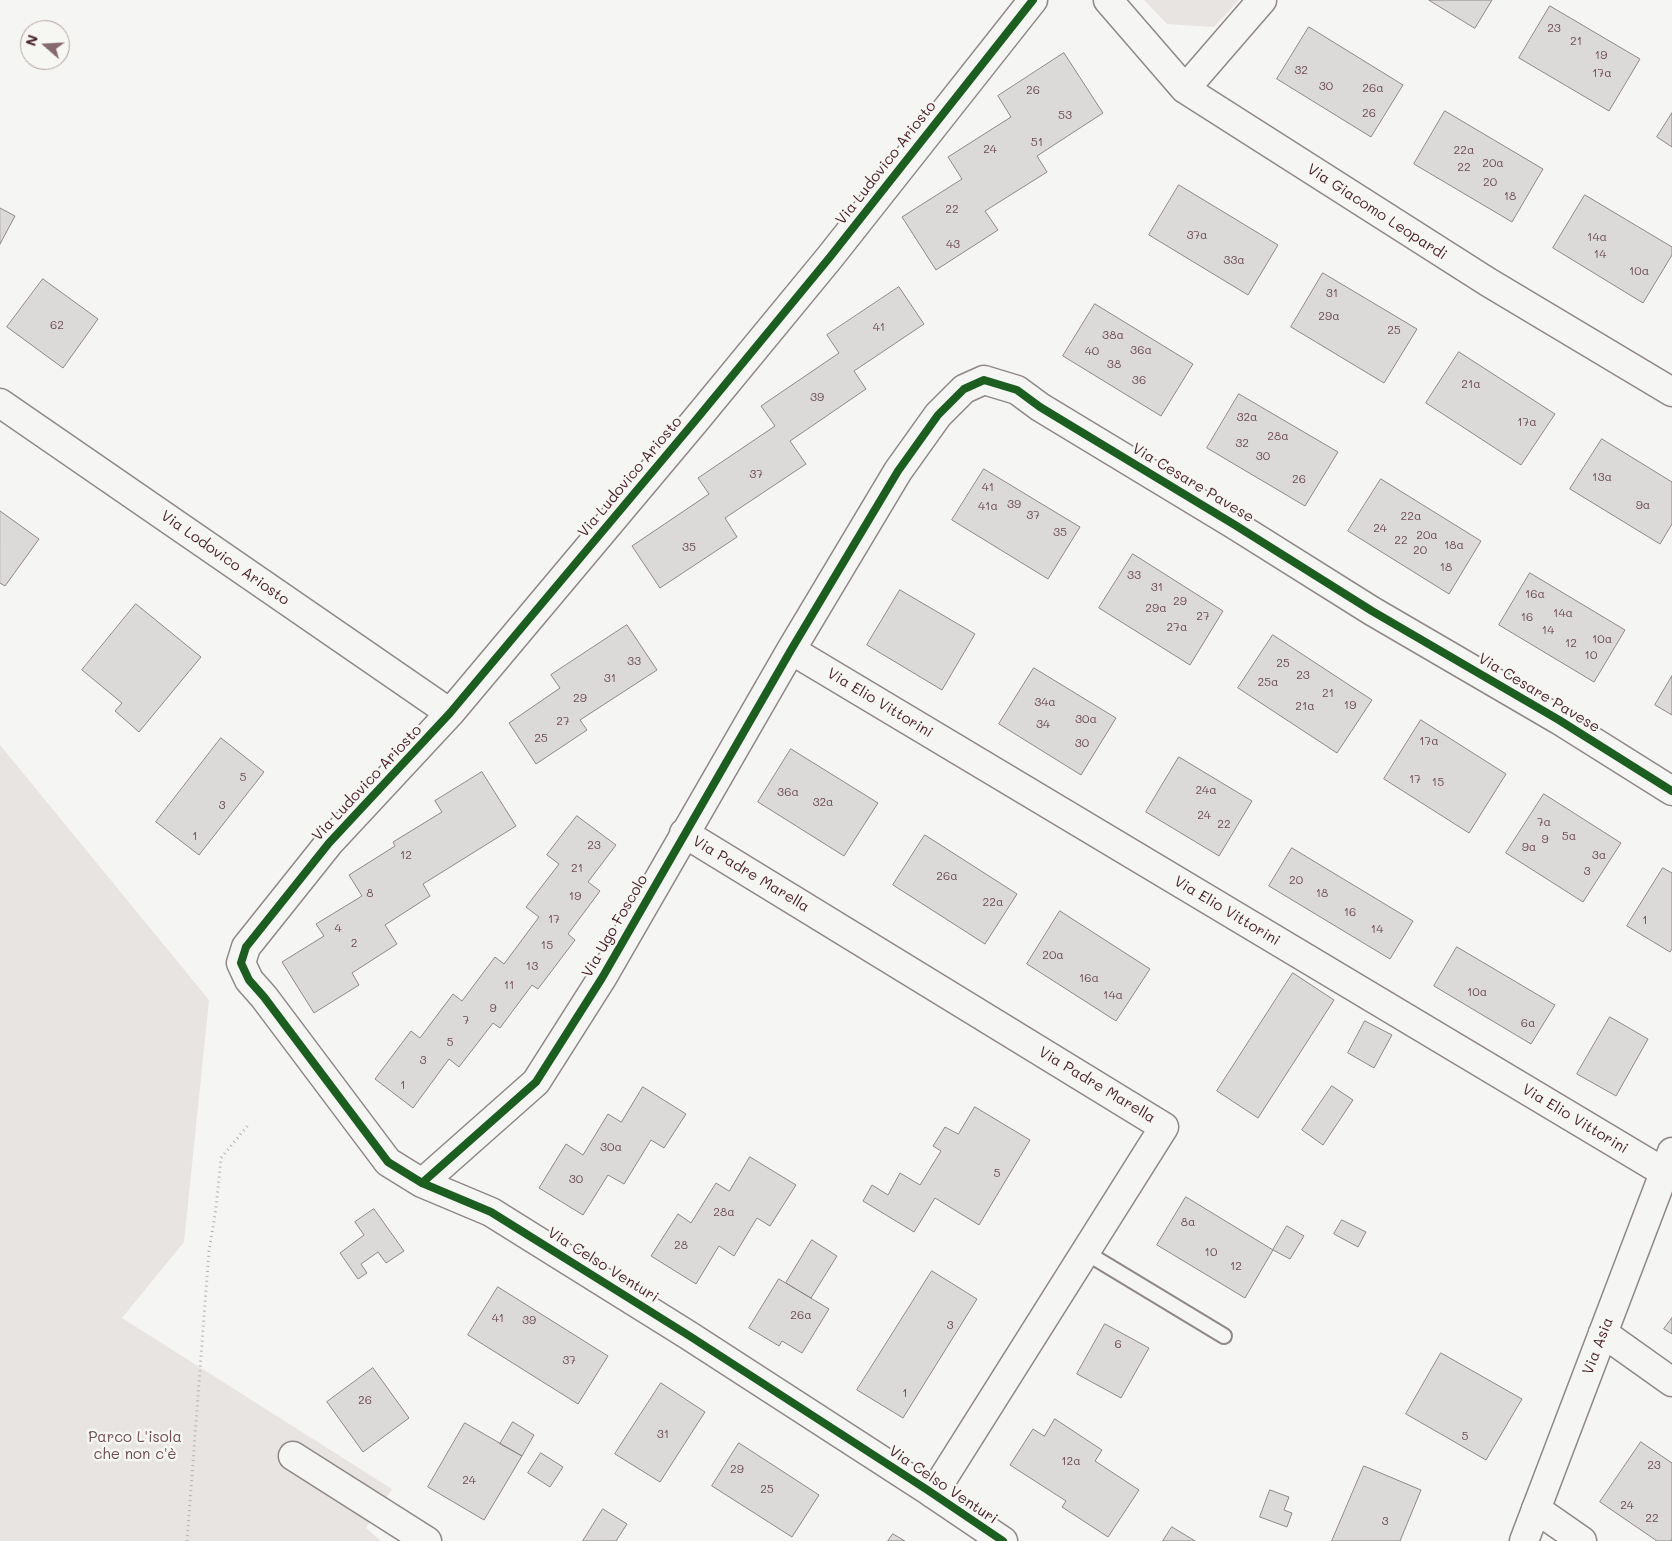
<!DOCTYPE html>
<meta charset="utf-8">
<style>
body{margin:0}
#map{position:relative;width:1672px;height:1541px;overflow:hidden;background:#f5f5f3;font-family:Mali,sans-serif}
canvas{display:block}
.north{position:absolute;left:20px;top:20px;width:50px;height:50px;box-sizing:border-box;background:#f6f6f2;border:1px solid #b1a0a2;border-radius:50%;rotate:289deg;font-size:14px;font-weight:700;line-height:20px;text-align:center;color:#4a1f2b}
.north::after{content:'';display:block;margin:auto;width:18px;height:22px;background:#866a71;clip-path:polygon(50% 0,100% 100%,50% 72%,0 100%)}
</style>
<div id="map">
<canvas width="1672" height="1541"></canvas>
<div class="north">N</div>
</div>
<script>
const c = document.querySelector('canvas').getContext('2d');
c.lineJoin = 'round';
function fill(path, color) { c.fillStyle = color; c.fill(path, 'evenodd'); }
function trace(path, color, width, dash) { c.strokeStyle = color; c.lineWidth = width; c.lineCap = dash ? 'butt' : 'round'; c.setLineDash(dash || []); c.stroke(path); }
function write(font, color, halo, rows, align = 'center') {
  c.font = font + ' Mali,sans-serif'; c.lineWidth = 5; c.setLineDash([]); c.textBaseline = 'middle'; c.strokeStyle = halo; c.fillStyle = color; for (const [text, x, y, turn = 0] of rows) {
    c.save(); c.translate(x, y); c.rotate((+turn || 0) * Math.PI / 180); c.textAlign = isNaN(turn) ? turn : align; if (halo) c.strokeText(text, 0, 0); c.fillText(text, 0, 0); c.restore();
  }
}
const green = new Path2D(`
 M 1144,0 L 1239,0 L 1214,27 L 1167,24 Z
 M 0,745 L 209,1000 L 184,1242 L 122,1318 L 392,1489 L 366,1528 L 381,1541 L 0,1541 Z`);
const building = new Path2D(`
 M 1429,0 L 1492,0 L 1475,28 Z
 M 1550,6 L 1640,59 L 1609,111 L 1519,58 Z
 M 1309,27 L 1403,85 L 1371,137 L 1277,79 Z
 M 1064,53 L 1103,113 L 1037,156 L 1047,172 L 985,211 L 998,230 L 936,270 L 902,217 L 962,179 L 948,157 L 1011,117 L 998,96 Z
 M 1445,111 L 1543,169 L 1512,222 L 1414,164 Z
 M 1672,113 L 1672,147 L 1657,137 Z
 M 1179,185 L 1278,245 L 1248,295 L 1149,235 Z
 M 1585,195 L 1672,247 L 1672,255 L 1643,303 L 1553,248 Z
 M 0,208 L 15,216 L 0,244 Z
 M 1323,273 L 1417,329 L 1384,383 L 1291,327 Z
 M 43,279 L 98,319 L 63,368 L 7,327 Z
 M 899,287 L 924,324 L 854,371 L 866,389 L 790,441 L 806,464 L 725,518 L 737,537 L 660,588 L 632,546 L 709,494 L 698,478 L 775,426 L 761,406 L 839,353 L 827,335 Z
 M 1095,304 L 1193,364 L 1161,416 L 1063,356 Z
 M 1459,352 L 1555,414 L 1521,465 L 1426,403 Z
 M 1239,394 L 1338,452 L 1305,506 L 1207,448 Z
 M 1602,439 L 1672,482 L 1672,524 L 1660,544 L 1570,489 Z
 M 984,469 L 1080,527 L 1048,579 L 952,520 Z
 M 1381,479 L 1481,541 L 1449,594 L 1348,531 Z
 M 0,511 L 39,539 L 5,586 L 0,583 Z
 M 1133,554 L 1223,611 L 1190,665 L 1099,608 Z
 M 1530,573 L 1625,630 L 1594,682 L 1499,625 Z
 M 900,590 L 975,634 L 942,690 L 867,645 Z
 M 136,604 L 201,657 L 139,732 L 115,711 L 122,703 L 82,670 Z
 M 627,625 L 657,670 L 580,720 L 587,730 L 536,764 L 509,723 L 560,688 L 551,675 Z
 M 1273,635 L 1372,700 L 1337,753 L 1238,688 Z
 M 1034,668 L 1116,718 L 1081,775 L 999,724 Z
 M 1672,676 L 1672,715 L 1655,705 Z
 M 1421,720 L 1506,774 L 1469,833 L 1384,779 Z
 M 221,738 L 264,772 L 199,855 L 156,822 Z
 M 791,749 L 878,803 L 844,856 L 758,802 Z
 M 1179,757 L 1252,801 L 1219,856 L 1146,812 Z
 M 482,772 L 516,826 L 423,884 L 430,896 L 385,925 L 397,944 L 352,973 L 359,985 L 314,1013 L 282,962 L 324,936 L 316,924 L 362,896 L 349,875 L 395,846 L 393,842 L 442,812 L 435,801 Z
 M 1544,794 L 1621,843 L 1583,902 L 1506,853 Z
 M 577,816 L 616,845 L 588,882 L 600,891 L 568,934 L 575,940 L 538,989 L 532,985 L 500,1028 L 493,1023 L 459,1067 L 449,1059 L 413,1108 L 375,1079 L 411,1031 L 420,1038 L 453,994 L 462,1001 L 495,957 L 504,964 L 539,917 L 526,907 L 559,864 L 547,855 Z
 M 925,835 L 1017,894 L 985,944 L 893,885 Z
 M 1292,848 L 1413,921 L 1390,959 L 1269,886 Z
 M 1663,868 L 1672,873 L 1672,949 L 1670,952 L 1627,926 Z
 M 1060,911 L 1150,969 L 1116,1021 L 1027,964 Z
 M 1457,947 L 1555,1005 L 1531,1044 L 1434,986 Z
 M 1293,973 L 1334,1000 L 1258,1118 L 1217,1091 Z
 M 1610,1017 L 1648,1039 L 1616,1096 L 1577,1074 Z
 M 1365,1021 L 1392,1035 L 1374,1068 L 1348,1053 Z
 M 1332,1086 L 1353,1100 L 1323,1145 L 1302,1130 Z
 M 643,1087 L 686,1114 L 664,1148 L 651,1140 L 624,1184 L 608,1175 L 583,1215 L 539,1188 L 566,1144 L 583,1155 L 608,1114 L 621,1122 Z
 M 975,1107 L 1030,1140 L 979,1225 L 935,1198 L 914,1232 L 863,1201 L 872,1185 L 888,1195 L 900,1173 L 920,1185 L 941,1151 L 933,1146 L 945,1127 L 958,1134 Z
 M 750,1157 L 796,1185 L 770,1226 L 757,1218 L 734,1256 L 719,1246 L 696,1284 L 651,1256 L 678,1214 L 691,1223 L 716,1183 L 729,1191 Z
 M 1186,1197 L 1273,1250 L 1245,1298 L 1157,1245 Z
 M 374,1209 L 404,1251 L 386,1263 L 378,1252 L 361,1264 L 367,1273 L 358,1279 L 340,1253 L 364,1235 L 355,1222 Z
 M 1342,1220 L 1366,1232 L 1358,1247 L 1334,1234 Z
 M 1287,1226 L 1304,1236 L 1290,1259 L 1273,1250 Z
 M 812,1240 L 837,1256 L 811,1298 L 786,1283 Z
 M 932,1271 L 977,1299 L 903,1418 L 857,1390 Z
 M 779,1279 L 829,1309 L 802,1353 L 782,1341 L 779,1346 L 749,1328 Z
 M 498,1287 L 608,1356 L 578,1404 L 468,1335 Z
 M 1672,1318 L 1672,1334 L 1664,1329 Z
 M 1105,1324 L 1149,1348 L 1121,1398 L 1077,1374 Z
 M 1441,1353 L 1522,1399 L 1486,1460 L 1406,1414 Z
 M 373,1368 L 409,1418 L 363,1452 L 327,1402 Z
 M 661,1383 L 705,1412 L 660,1482 L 615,1454 Z
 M 1055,1419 L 1102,1450 L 1095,1461 L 1139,1490 L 1108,1537 L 1062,1507 L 1066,1501 L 1010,1465 L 1033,1429 L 1044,1436 Z
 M 513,1422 L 534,1435 L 522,1456 L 500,1444 Z
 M 465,1423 L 522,1456 L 484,1520 L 428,1487 Z
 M 1641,1442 L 1672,1463 L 1672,1539 L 1671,1541 L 1657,1541 L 1600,1502 Z
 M 739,1443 L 819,1495 L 792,1537 L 712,1486 Z
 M 541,1453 L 563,1467 L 550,1487 L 528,1473 Z
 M 1364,1466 L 1421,1490 L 1400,1541 L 1332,1541 Z
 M 1270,1490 L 1289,1497 L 1284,1510 L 1292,1513 L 1287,1527 L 1260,1517 Z
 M 603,1509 L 627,1524 L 616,1541 L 583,1541 Z
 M 1172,1527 L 1195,1541 L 1163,1541 Z
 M 893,1534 L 905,1541 L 888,1541 Z`);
const path = new Path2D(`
 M 187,1541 L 209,1251 L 216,1208 L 221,1158 L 249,1124`);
const service = new Path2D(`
 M 1085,1252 L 1224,1336`);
const minor = new Path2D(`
 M 1108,0 L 1185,89 L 1488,282 L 1672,392
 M 1185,89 L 1262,0
 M 0,403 L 450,713
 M 791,650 L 1672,1177
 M 684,833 L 1164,1127 L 933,1494
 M 422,1183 L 536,1082 L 602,978 L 791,650 L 898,471 L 938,415 L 964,389 L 984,380 L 1017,390 L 1040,407 L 1235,525 L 1372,611 L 1559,720 L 1672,791
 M 1603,1333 L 1672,1382
 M 293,1456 L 427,1541
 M 1536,1509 L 1582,1541
 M 1003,1541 L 926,1489 L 688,1335 L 491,1212 L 422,1183 L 388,1162 L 264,997 L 249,980 L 241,963 L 246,947 L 329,843 L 450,713 L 695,421 L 830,257 L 1033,0`);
const tertiary = new Path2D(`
 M 1524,1541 L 1672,1152`);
const cycleway = new Path2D(`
 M 422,1183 L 536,1082 L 602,978 L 791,650 L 898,471 L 938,415 L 964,389 L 984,380 L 1017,390 L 1040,407 L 1235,525 L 1372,611 L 1559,720 L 1672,791
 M 1003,1541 L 926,1489 L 688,1335 L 491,1212 L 422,1183 L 388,1162 L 264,997 L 249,980 L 241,963 L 246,947 L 329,843 L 450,713 L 695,421 L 830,257 L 1033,0`);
const numberNames = [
 ["23",1554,28],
 ["21",1576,41],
 ["19",1601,55],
 ["32",1301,70],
 ["17a",1602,73],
 ["30",1326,86],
 ["26a",1373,88],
 ["26",1033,90],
 ["26",1369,113],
 ["53",1065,115],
 ["51",1037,142],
 ["24",990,149],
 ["22a",1464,150],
 ["20a",1493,163],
 ["22",1464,167],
 ["20",1490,182],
 ["18",1510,196],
 ["22",952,209],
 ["37a",1197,235],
 ["14a",1597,237],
 ["43",953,244],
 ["14",1600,254],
 ["33a",1234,260],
 ["10a",1639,271],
 ["31",1332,293],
 ["29a",1329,316],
 ["62",57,325],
 ["41",879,327],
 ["25",1394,330],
 ["38a",1113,335],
 ["36a",1141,350],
 ["40",1092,351],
 ["38",1114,364],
 ["36",1139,380],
 ["21a",1471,384],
 ["39",817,397],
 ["32a",1247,417],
 ["17a",1527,422],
 ["28a",1278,436],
 ["32",1242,443],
 ["30",1263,456],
 ["37",756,474],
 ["13a",1602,477],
 ["26",1299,479],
 ["41",988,487],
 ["39",1014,504],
 ["9a",1643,505],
 ["41a",988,506],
 ["37",1033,515],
 ["22a",1411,516],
 ["24",1380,528],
 ["35",1060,532],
 ["20a",1427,535],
 ["22",1401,540],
 ["18a",1454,545],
 ["35",689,547],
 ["20",1420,550],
 ["18",1446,567],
 ["33",1134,575],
 ["31",1157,587],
 ["16a",1535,594],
 ["29",1180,601],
 ["29a",1156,608],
 ["14a",1563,613],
 ["27",1203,616],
 ["16",1527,617],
 ["27a",1177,627],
 ["14",1548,630],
 ["10a",1602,639],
 ["12",1571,643],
 ["10",1591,655],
 ["33",634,661],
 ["25",1283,663],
 ["23",1303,675],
 ["31",610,678],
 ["25a",1268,682],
 ["21",1328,693],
 ["29",580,698],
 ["34a",1045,702],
 ["19",1350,705],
 ["21a",1305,706],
 ["30a",1086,719],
 ["27",563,721],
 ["34",1043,724],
 ["25",541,738],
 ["17a",1429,741],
 ["30",1082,743],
 ["5",243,777],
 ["17",1415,779],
 ["15",1438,782],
 ["24a",1206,790],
 ["36a",788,792],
 ["32a",823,802],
 ["3",222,805],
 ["24",1204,815],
 ["7a",1544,822],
 ["22",1224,824],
 ["1",195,836],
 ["5a",1569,836],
 ["9",1545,839],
 ["23",594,845],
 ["9a",1529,847],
 ["12",406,855],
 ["3a",1599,855],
 ["21",577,868],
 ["3",1587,871],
 ["26a",947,876],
 ["20",1296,880],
 ["8",370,893],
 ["18",1322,893],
 ["19",575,896],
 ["22a",993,902],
 ["16",1350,912],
 ["17",554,919],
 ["1",1645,920],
 ["4",338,928],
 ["14",1377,929],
 ["2",354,943],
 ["15",547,945],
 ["20a",1053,955],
 ["13",532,966],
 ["16a",1089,978],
 ["11",509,985],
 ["10a",1477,992],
 ["14a",1113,995],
 ["9",493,1008],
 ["7",466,1020],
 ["6a",1528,1023],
 ["5",450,1042],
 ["3",423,1060],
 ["1",403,1085],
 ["30a",611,1147],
 ["5",997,1173],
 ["30",576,1179],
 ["28a",724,1212],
 ["8a",1188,1222],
 ["28",681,1245],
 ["10",1211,1252],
 ["12",1236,1266],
 ["26a",801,1315],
 ["41",498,1318],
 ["39",529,1320],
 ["3",950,1325],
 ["6",1118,1344],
 ["37",569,1360],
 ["1",905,1393],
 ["26",365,1400],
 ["31",663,1434],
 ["5",1465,1436],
 ["12a",1071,1461],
 ["23",1654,1465],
 ["29",737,1469],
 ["24",469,1480],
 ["25",767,1489],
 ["24",1627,1505],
 ["22",1652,1518],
 ["3",1385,1521]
];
const streetNames = [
 ["Via Ludovico Ariosto",886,163,-52],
 ["Via Giacomo Leopardi",1377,212,33],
 ["Via Ludovico Ariosto",630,477,-50],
 ["Via Cesare Pavese",1193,483,31],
 ["Via Lodovico Ariosto",225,558,35],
 ["Via Cesare Pavese",1539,693,31],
 ["Via Elio Vittorini",880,703,31],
 ["Via Ludovico Ariosto",367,783,-47],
 ["Via Padre Marella",751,874,31],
 ["Via Elio Vittorini",1227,911,31],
 ["Via Ugo Foscolo",615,926,-60],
 ["Via Padre Marella",1097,1085,31],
 ["Via Elio Vittorini",1575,1119,31],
 ["Via Celso Venturi",603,1265,32],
 ["Via Asia",1598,1346,-69],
 ["Via Celso Venturi",943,1485,34]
];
const parkNames = [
 ["Parco L'isola",135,1437],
 ["che non c'è",135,1454]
];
fill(green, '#e8e4e2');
fill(building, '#dcdad9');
trace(building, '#8f8788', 1);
trace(service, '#8f8788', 18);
trace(minor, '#8f8788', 31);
trace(tertiary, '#8f8788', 31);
trace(path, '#b6b2b2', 3, [1, 4]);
trace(service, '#f5f5f3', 14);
trace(minor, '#f5f5f3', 28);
trace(tertiary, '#f5f5f3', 28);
trace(cycleway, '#1b5e20', 8);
write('12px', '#6e4e56', null, numberNames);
write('15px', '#4a1f2b', '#f6f6f2', streetNames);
write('15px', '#6f4d56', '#f6f6f2', parkNames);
</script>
